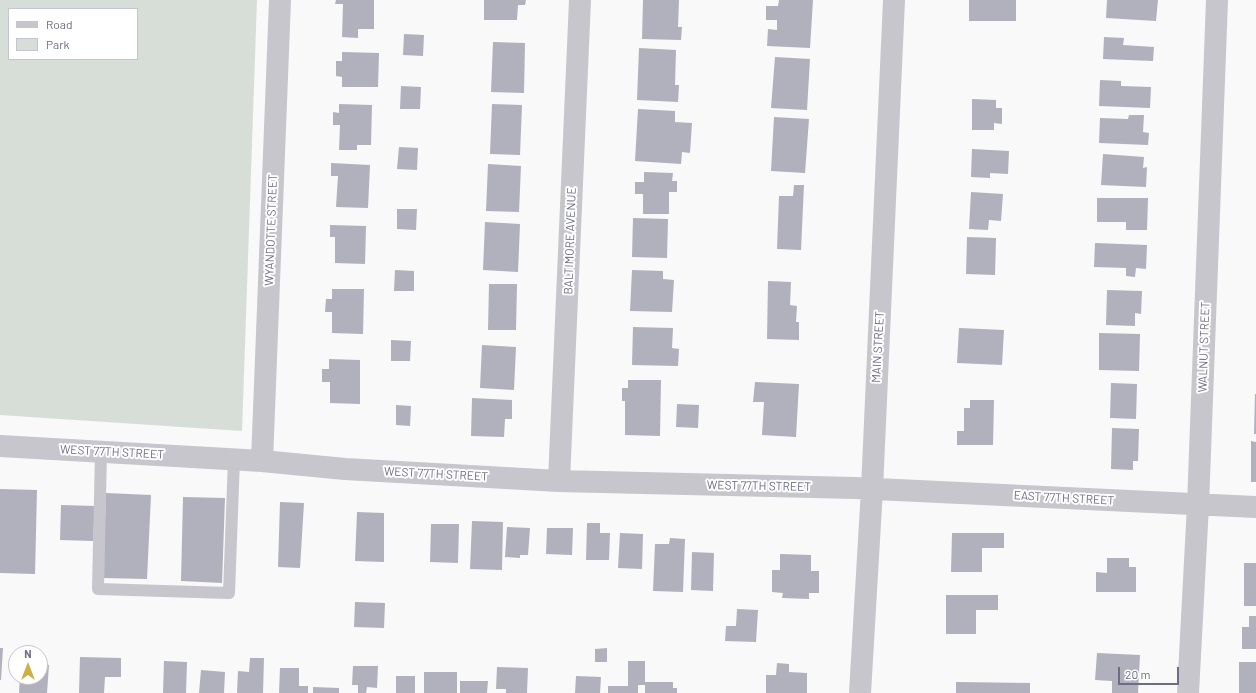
<!DOCTYPE html>
<style>
body{margin:0}
#map{position:relative;width:1256px;height:693px;overflow:hidden;background:#f8f9f8;font-family:Barlow,sans-serif}
canvas{display:block}
.legend{position:absolute;left:8px;top:8px;width:130px;height:52px;box-sizing:border-box;background:#fff;border:1px solid #c4c5ce;margin:0;padding:5px 7px;list-style:none;font-size:12px;color:#6c6d85}
.legend li{display:flex;align-items:center;gap:8px;height:20px}
.legend b{width:20px;border:1px solid #c4c5ce}
.north{position:absolute;left:8px;top:645px;width:40px;height:40px;box-sizing:border-box;background:#fff;border:1px solid #c4c5ce;border-radius:50%;rotate:0deg;font-size:11px;font-weight:700;line-height:16px;text-align:center;color:#6c6d85}
.north::after{content:'';display:block;margin:auto;width:14px;height:18px;background:#cfae42;clip-path:polygon(50% 0,100% 100%,50% 72%,0 100%)}
.scale{position:absolute;left:1118px;top:667px;width:61px;height:18px;box-sizing:border-box;border:2px solid #6c6d85;border-top:0;padding-left:5px;font-size:12px;line-height:14px;white-space:nowrap;color:#6c6d85;-webkit-text-stroke:3px #fff;paint-order:stroke}
</style>
<div id="map">
<canvas width="1256" height="693"></canvas>
<ul class="legend">
<li><b style="height:5px;background:#c6c6cc"></b>Road</li>
<li><b style="height:11px;background:#d7ded8"></b>Park</li>
</ul>
<div class="north">N</div>
<div class="scale">20 m</div>
</div>
<script>
const c = document.querySelector('canvas').getContext('2d');
c.lineJoin = 'round';
function fill(path, color) { c.fillStyle = color; c.fill(path, 'evenodd'); }
function trace(path, color, width, dash) { c.strokeStyle = color; c.lineWidth = width; c.lineCap = dash ? 'butt' : 'round'; c.setLineDash(dash || []); c.stroke(path); }
function write(font, color, halo, rows, align = 'center') {
  c.font = font + ' Barlow,sans-serif'; c.lineWidth = 4; c.setLineDash([]); c.textBaseline = 'middle'; c.strokeStyle = halo; c.fillStyle = color; for (const [text, x, y, turn = 0] of rows) {
    c.save(); c.translate(x, y); c.rotate((+turn || 0) * Math.PI / 180); c.textAlign = isNaN(turn) ? turn : align; if (halo) c.strokeText(text, 0, 0); c.fillText(text, 0, 0); c.restore();
  }
}
const green = new Path2D(`
 M 0,0 L 257,0 L 242,431 L 0,415 ZM 9,9 L 137,9 L 137,59 L 9,59 Z`);
const building = new Path2D(`
 M 336,0 L 374,0 L 374,29 L 358,29 L 358,38 L 342,37 L 343,4 L 335,4 Z
 M 484,0 L 526,0 L 525,5 L 518,5 L 517,20 L 484,20 Z
 M 643,0 L 679,0 L 678,27 L 682,27 L 681,40 L 642,39 Z
 M 779,0 L 813,0 L 810,48 L 767,46 L 768,29 L 777,30 L 777,20 L 766,20 L 766,6 L 778,6 Z
 M 969,0 L 1016,0 L 1016,21 L 969,21 Z
 M 1107,0 L 1158,0 L 1156,21 L 1106,18 Z
 M 404,34 L 424,35 L 423,56 L 403,55 Z
 M 1104,37 L 1124,38 L 1123,45 L 1154,47 L 1153,61 L 1103,59 Z
 M 493,42 L 525,43 L 524,93 L 491,92 Z
 M 639,48 L 676,50 L 675,85 L 679,85 L 678,102 L 637,100 Z
 M 342,52 L 379,53 L 378,87 L 342,87 L 342,77 L 336,76 L 336,61 L 342,61 Z
 M 775,57 L 810,59 L 807,110 L 771,108 Z
 M 1100,80 L 1121,81 L 1121,86 L 1151,87 L 1150,108 L 1099,106 Z
 M 401,86 L 421,87 L 420,109 L 400,109 Z
 M 972,99 L 996,100 L 996,108 L 1002,108 L 1002,124 L 994,123 L 994,130 L 972,130 Z
 M 339,104 L 372,105 L 371,145 L 357,145 L 357,150 L 339,150 L 340,125 L 333,125 L 333,112 L 339,113 Z
 M 492,104 L 522,105 L 520,155 L 490,154 Z
 M 638,109 L 675,111 L 675,122 L 692,123 L 690,153 L 682,152 L 681,164 L 635,161 Z
 M 1129,115 L 1144,115 L 1143,132 L 1149,133 L 1148,145 L 1099,143 L 1100,118 L 1128,119 Z
 M 774,117 L 809,119 L 805,173 L 771,171 Z
 M 399,147 L 418,148 L 417,170 L 397,169 Z
 M 972,149 L 1009,151 L 1008,174 L 990,173 L 990,178 L 971,177 Z
 M 1103,154 L 1144,157 L 1143,168 L 1147,167 L 1146,187 L 1101,185 Z
 M 331,163 L 370,165 L 368,208 L 336,207 L 338,176 L 331,176 Z
 M 488,164 L 521,166 L 519,212 L 486,211 Z
 M 644,172 L 673,173 L 672,181 L 677,181 L 677,192 L 669,192 L 669,214 L 643,214 L 643,194 L 635,194 L 635,182 L 644,182 Z
 M 794,185 L 804,185 L 801,250 L 777,249 L 779,196 L 793,196 Z
 M 971,192 L 1003,194 L 1001,221 L 989,220 L 988,230 L 969,229 Z
 M 1097,198 L 1148,198 L 1147,230 L 1126,230 L 1126,222 L 1097,222 Z
 M 397,209 L 417,209 L 416,230 L 397,229 Z
 M 633,218 L 668,219 L 667,258 L 632,257 Z
 M 485,222 L 520,224 L 518,272 L 483,270 Z
 M 330,225 L 366,226 L 365,264 L 335,263 L 335,237 L 330,237 Z
 M 967,237 L 996,238 L 995,275 L 966,274 Z
 M 1095,243 L 1147,245 L 1146,269 L 1136,268 L 1135,277 L 1126,276 L 1126,268 L 1094,267 Z
 M 395,270 L 414,271 L 414,291 L 394,291 Z
 M 632,270 L 663,271 L 663,279 L 674,280 L 672,312 L 630,311 Z
 M 768,281 L 791,282 L 790,305 L 797,306 L 796,322 L 799,322 L 799,340 L 767,339 Z
 M 489,284 L 517,284 L 516,330 L 488,330 Z
 M 332,289 L 364,289 L 363,334 L 332,333 L 332,312 L 325,312 L 326,299 L 332,299 Z
 M 1107,290 L 1142,291 L 1141,314 L 1135,313 L 1135,326 L 1106,325 Z
 M 633,327 L 673,328 L 672,348 L 679,349 L 678,366 L 632,365 Z
 M 959,328 L 1004,330 L 1002,365 L 957,363 Z
 M 1099,333 L 1140,334 L 1139,371 L 1099,370 Z
 M 391,340 L 411,341 L 410,361 L 391,361 Z
 M 482,345 L 516,347 L 514,390 L 480,388 Z
 M 329,359 L 360,360 L 360,404 L 330,403 L 330,382 L 322,382 L 322,369 L 329,369 Z
 M 628,380 L 661,380 L 660,436 L 625,435 L 625,401 L 622,401 L 622,388 L 628,388 Z
 M 755,382 L 799,384 L 796,437 L 762,435 L 764,402 L 753,402 Z
 M 1111,383 L 1137,384 L 1136,419 L 1110,418 Z
 M 1255,394 L 1256,394 L 1256,434 L 1254,434 Z
 M 472,398 L 512,400 L 512,419 L 505,419 L 504,437 L 471,436 Z
 M 970,400 L 994,400 L 993,445 L 957,445 L 957,431 L 964,431 L 964,408 L 970,408 Z
 M 677,404 L 699,405 L 698,428 L 676,427 Z
 M 396,405 L 411,406 L 410,426 L 396,425 Z
 M 1112,428 L 1139,429 L 1138,461 L 1133,461 L 1133,470 L 1111,469 Z
 M 1251,441 L 1256,442 L 1256,482 L 1251,482 Z
 M 0,489 L 37,490 L 35,574 L 0,573 Z
 M 106,493 L 151,495 L 147,579 L 103,578 Z
 M 183,497 L 225,498 L 222,583 L 181,581 Z
 M 280,502 L 304,503 L 300,568 L 278,567 Z
 M 61,505 L 95,506 L 93,541 L 60,540 Z
 M 357,512 L 384,513 L 384,562 L 355,561 Z
 M 472,521 L 503,522 L 502,570 L 470,569 Z
 M 587,523 L 600,523 L 600,533 L 610,533 L 609,560 L 586,560 Z
 M 431,524 L 459,524 L 458,563 L 430,562 Z
 M 507,527 L 530,528 L 528,555 L 520,555 L 520,558 L 505,557 Z
 M 547,528 L 573,528 L 572,555 L 546,554 Z
 M 620,533 L 643,534 L 642,569 L 618,568 Z
 M 952,533 L 1004,533 L 1004,548 L 982,548 L 982,572 L 951,572 Z
 M 670,538 L 685,539 L 683,592 L 653,591 L 655,544 L 669,544 Z
 M 692,552 L 714,553 L 713,591 L 691,590 Z
 M 780,554 L 811,555 L 811,571 L 819,571 L 819,593 L 809,593 L 809,599 L 782,598 L 783,593 L 772,592 L 772,570 L 780,570 Z
 M 1107,558 L 1129,558 L 1129,567 L 1136,567 L 1136,592 L 1096,592 L 1096,572 L 1107,573 Z
 M 1244,563 L 1256,563 L 1256,606 L 1244,606 Z
 M 946,595 L 998,595 L 998,610 L 976,610 L 976,634 L 946,634 Z
 M 355,602 L 385,603 L 384,628 L 354,627 Z
 M 737,609 L 758,610 L 756,642 L 725,641 L 726,626 L 736,626 Z
 M 1249,616 L 1256,616 L 1256,649 L 1242,649 L 1242,627 L 1249,627 Z
 M 0,648 L 3,648 L 1,680 L 0,680 Z
 M 607,648 L 607,662 L 595,662 L 595,649 Z
 M 1097,653 L 1140,655 L 1138,693 L 1112,693 L 1112,681 L 1095,680 Z
 M 80,657 L 121,658 L 121,677 L 105,677 L 104,693 L 79,693 Z
 M 250,658 L 264,658 L 263,693 L 237,693 L 238,671 L 249,672 Z
 M 164,661 L 187,662 L 186,693 L 163,693 Z
 M 628,661 L 645,661 L 645,682 L 673,682 L 673,688 L 677,688 L 677,693 L 645,693 L 645,685 L 638,685 L 638,693 L 608,693 L 608,686 L 628,686 Z
 M 1239,662 L 1256,662 L 1256,693 L 1239,693 Z
 M 777,663 L 789,664 L 789,672 L 807,673 L 807,693 L 766,693 L 766,675 L 776,675 Z
 M 40,664 L 49,665 L 47,693 L 19,693 L 20,677 L 40,677 Z
 M 353,666 L 378,666 L 377,688 L 367,687 L 366,693 L 358,693 L 358,685 L 352,685 Z
 M 497,667 L 528,668 L 527,693 L 506,693 L 506,689 L 496,689 Z
 M 280,668 L 299,668 L 299,686 L 308,686 L 308,693 L 279,693 Z
 M 201,670 L 225,672 L 224,693 L 199,693 Z
 M 424,672 L 457,672 L 457,693 L 424,693 Z
 M 396,676 L 415,676 L 415,693 L 396,693 Z
 M 576,676 L 601,677 L 600,693 L 575,693 Z
 M 460,681 L 488,681 L 487,693 L 460,693 Z
 M 956,682 L 1030,683 L 1030,693 L 956,693 Z
 M 313,687 L 339,688 L 339,693 L 313,693 Z`);
const service = new Path2D(`
 M 101,452 L 98,589 L 229,593 L 234,459`);
const minor = new Path2D(`
 M 0,446 L 262,461 L 345,469 L 559,481 L 855,488 L 1256,507
 M 262,461 L 280,0
 M 559,481 L 580,0
 M 860,693 L 872,489 L 894,0
 M 1188,693 L 1198,505 L 1217,0`);
const streetNames = [
 ["WYANDOTTE STREET",271,230,-88],
 ["BALTIMORE AVENUE",570,241,-88],
 ["MAIN STREET",878,347,-87],
 ["WALNUT STREET",1204,347,-88],
 ["WEST 77TH STREET",112,452,3],
 ["WEST 77TH STREET",436,474,3],
 ["WEST 77TH STREET",759,486,1],
 ["EAST 77TH STREET",1064,498,3]
];
fill(green, '#d7ded8');
fill(building, '#b0b1bc');
trace(service, '#c6c6cc', 12);
trace(minor, '#c6c6cc', 22);
write('12px', '#6c6d85', '#fff', streetNames);
</script>
